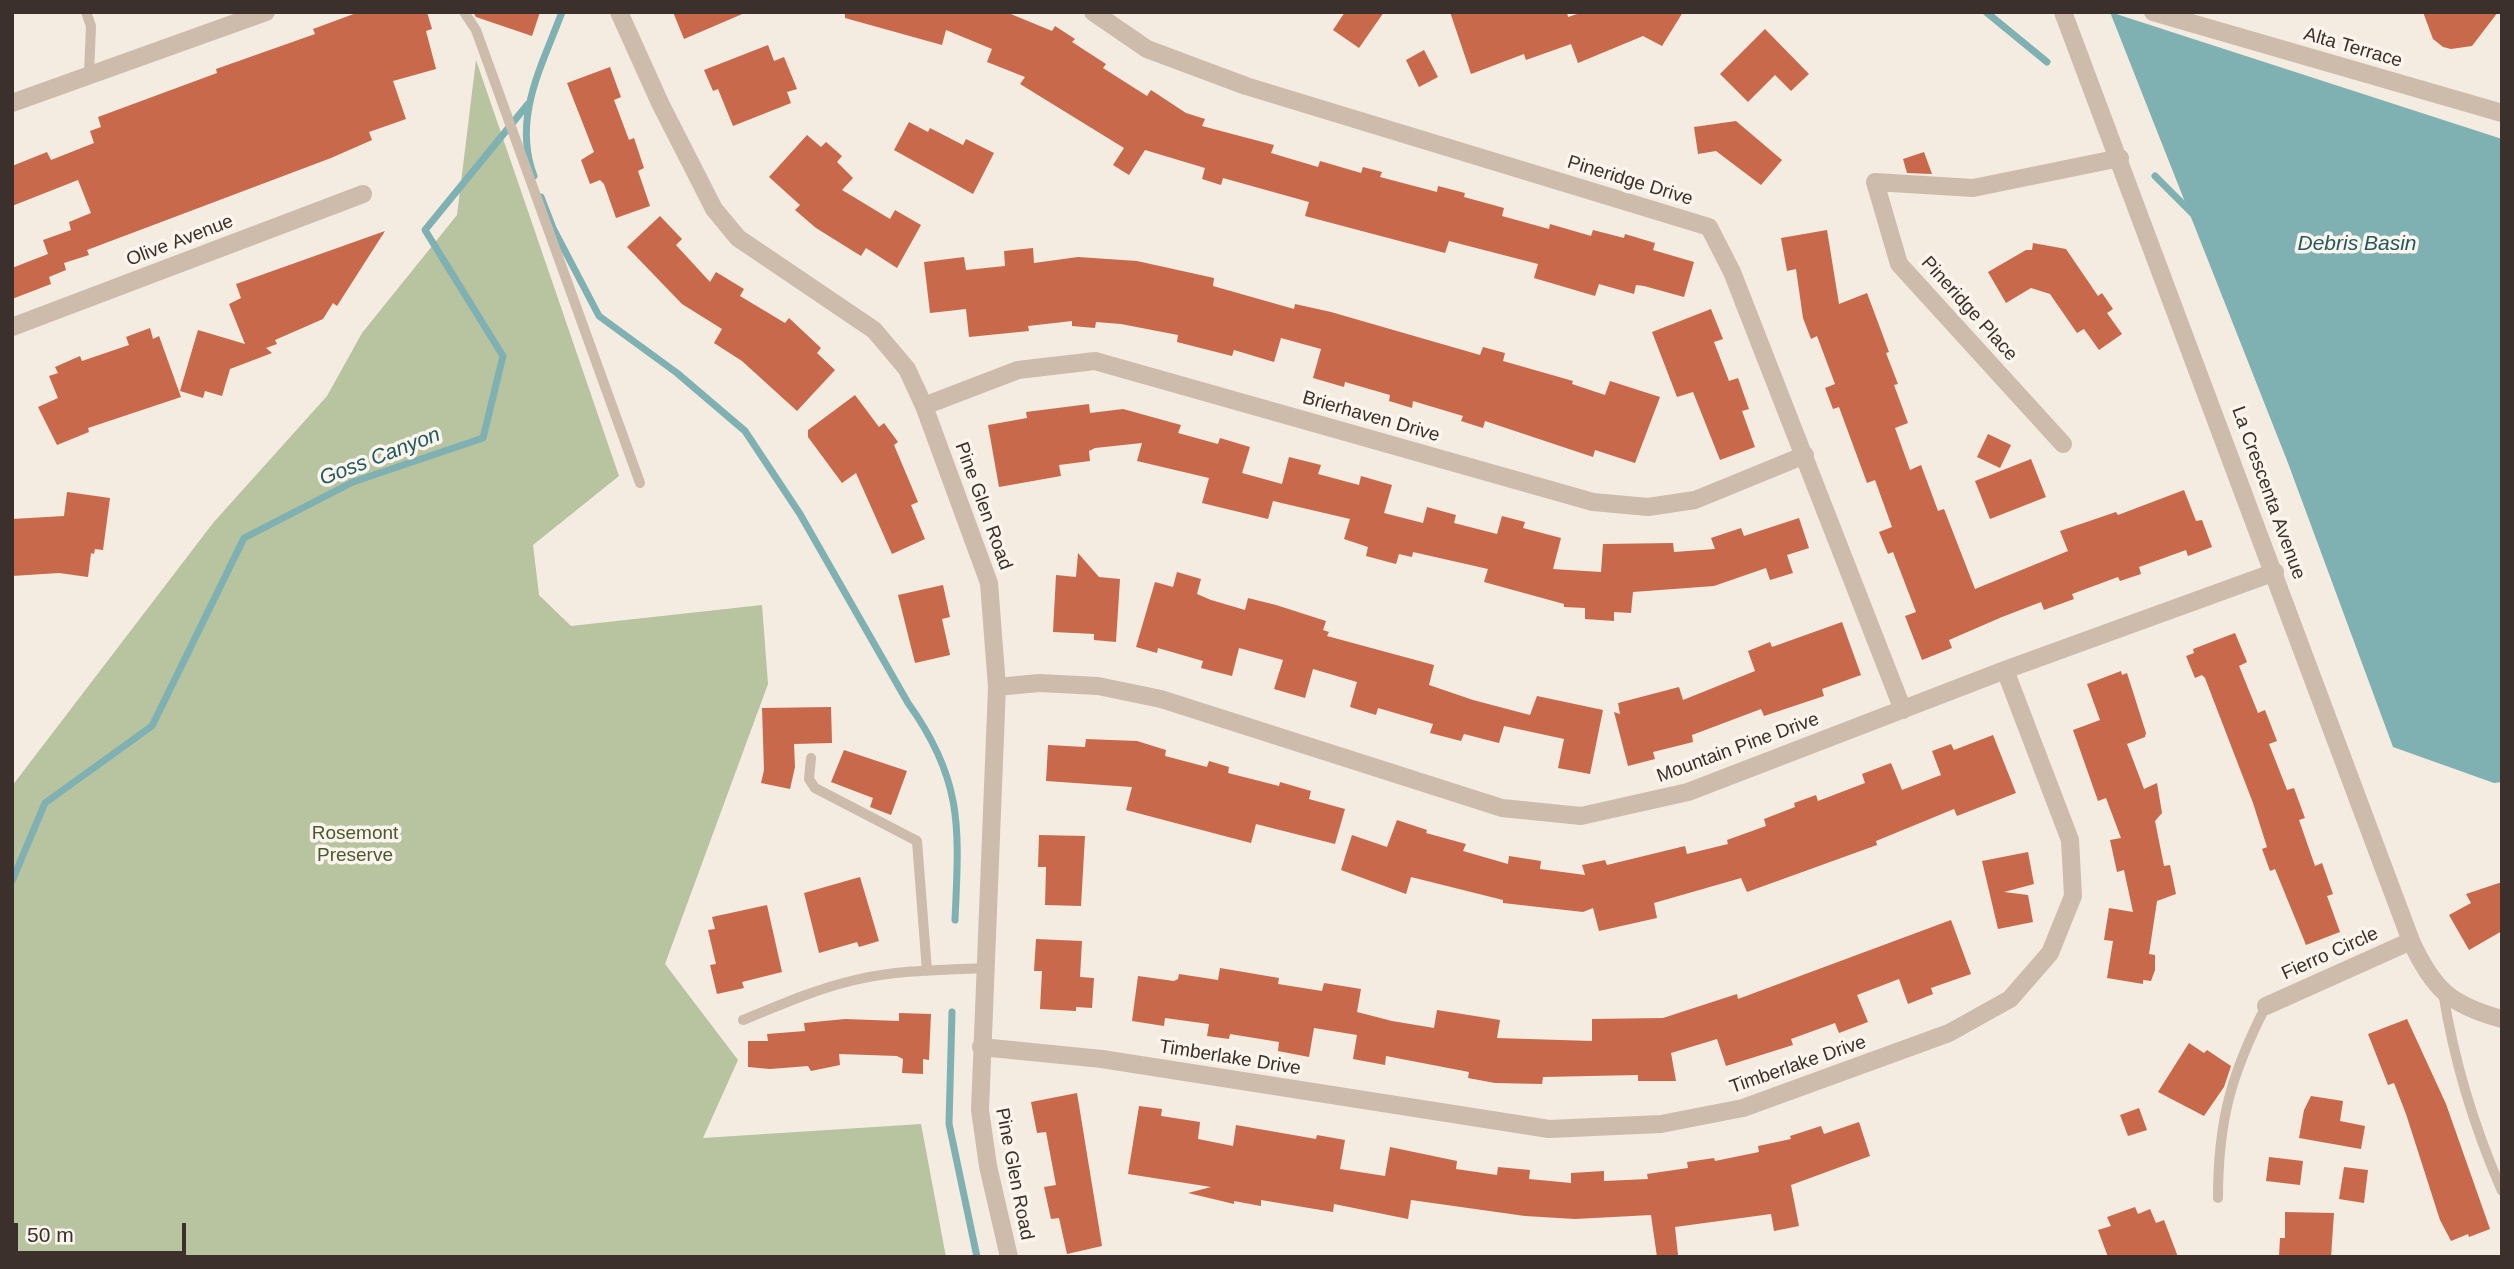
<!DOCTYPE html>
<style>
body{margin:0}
#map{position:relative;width:2514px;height:1269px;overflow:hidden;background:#f4ebe1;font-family:Helvetica,sans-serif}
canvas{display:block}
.frame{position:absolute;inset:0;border:14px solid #3b302b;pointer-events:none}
.scale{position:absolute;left:14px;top:1223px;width:172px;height:32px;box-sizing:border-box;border:4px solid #3b302b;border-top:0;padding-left:9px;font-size:21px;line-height:24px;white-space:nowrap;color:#3b302b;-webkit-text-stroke:5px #fbf5ee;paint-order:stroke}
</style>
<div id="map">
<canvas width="2514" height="1269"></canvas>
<div class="frame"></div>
<div class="scale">50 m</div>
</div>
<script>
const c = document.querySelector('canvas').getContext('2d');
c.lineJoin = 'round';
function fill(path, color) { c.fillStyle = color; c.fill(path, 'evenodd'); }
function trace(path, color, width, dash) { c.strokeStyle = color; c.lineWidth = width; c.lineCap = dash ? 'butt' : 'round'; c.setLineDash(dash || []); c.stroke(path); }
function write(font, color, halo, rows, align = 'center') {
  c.font = font + ' Helvetica,sans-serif'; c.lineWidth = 7; c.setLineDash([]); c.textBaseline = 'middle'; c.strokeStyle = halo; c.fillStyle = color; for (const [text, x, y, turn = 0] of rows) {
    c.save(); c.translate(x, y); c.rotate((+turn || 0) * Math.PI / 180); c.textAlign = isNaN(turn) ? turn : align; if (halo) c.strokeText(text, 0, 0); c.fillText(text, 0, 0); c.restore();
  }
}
const green = new Path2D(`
 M 476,60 L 619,476 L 533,545 L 539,595 L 571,626 L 762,605 L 768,684 L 665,964 L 738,1060 L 703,1138 L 921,1124 L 946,1257 L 12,1257 L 12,786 L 213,523 L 327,396 L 362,333 L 457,215 Z`);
const water = new Path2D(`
 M 2110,12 L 2502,139 L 2502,782 L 2494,783 L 2393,747 L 2288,463 Z`);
const stream = new Path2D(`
 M 1986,12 L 2047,62
 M 534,176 C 512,118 542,66 562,12
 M 2155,176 L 2194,215
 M 541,197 L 553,228 L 599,316 L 677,373 L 745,431 L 800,514 L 908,703 C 964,781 959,829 955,920
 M 12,881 L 45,803 L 152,726 L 244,538 L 353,482 L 483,438 L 503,356 L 425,230 L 528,104
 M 952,1012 L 949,1124 L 977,1257`);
const building = new Path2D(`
 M 359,12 L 427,12 L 432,29 L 426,31 L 436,69 L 393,81 L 406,119 L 369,132 L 372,140 L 331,158 L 87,250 L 89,255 L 64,263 L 66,270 L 49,277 L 51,284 L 12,299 L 12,268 L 48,254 L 43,240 L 71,230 L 69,222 L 91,213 L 78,180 L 12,206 L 12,166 L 47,152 L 51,160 L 94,143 L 90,131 L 101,127 L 98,117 L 217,73 L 216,69 L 315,34 L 313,29 Z
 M 473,12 L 540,12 L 532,36 L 476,17 Z
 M 673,12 L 747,12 L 684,39 Z
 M 845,12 L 1006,12 L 1052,31 L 1055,26 L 1075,39 L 1072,42 L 1106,64 L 1103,68 L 1147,96 L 1151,90 L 1186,113 L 1205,119 L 1202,126 L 1274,145 L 1271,153 L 1318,167 L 1320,161 L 1361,173 L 1363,167 L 1382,172 L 1380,177 L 1437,192 L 1438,186 L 1465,193 L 1464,197 L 1504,208 L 1502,216 L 1549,229 L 1550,224 L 1591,236 L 1593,230 L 1624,238 L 1625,234 L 1655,243 L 1653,250 L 1694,262 L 1684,297 L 1644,286 L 1636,285 L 1634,294 L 1599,284 L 1595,296 L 1534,278 L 1538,264 L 1449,241 L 1445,253 L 1305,216 L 1309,202 L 1223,178 L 1221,185 L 1202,179 L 1205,168 L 1145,150 L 1129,175 L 1113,165 L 1124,148 L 1020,84 L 1025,77 L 987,62 L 992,49 L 946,30 L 942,45 L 845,18 Z
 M 1345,12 L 1384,12 L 1359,48 L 1333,30 Z
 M 1450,12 L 1567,12 L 1568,17 L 1583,12 L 1683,12 L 1662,46 L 1643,36 L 1578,63 L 1571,44 L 1526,60 L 1524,54 L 1471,74 Z
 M 2423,12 L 2498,12 L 2472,46 L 2451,49 L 2443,47 L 2433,39 Z
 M 1765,29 L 1809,74 L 1791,91 L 1775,75 L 1748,102 L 1720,74 Z
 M 768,45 L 774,61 L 784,57 L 797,89 L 787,92 L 791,103 L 733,126 L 718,89 L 713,91 L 704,70 Z
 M 1424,50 L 1438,77 L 1419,87 L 1406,60 Z
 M 610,67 L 621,97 L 614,100 L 629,140 L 634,138 L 644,168 L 638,171 L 650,206 L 616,218 L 604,184 L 600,180 L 590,184 L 581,160 L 594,152 L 567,83 Z
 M 1736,121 L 1782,160 L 1761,185 L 1716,151 L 1698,154 L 1694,127 Z
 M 909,122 L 928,132 L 930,128 L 963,145 L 966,139 L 994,153 L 973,194 L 894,150 Z
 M 807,135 L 821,147 L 826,142 L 842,156 L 837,162 L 853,178 L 842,190 L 890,219 L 895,210 L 921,225 L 897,268 L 866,248 L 861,256 L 816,228 L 795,210 L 800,205 L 769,177 Z
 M 1924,152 L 1932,174 L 1907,173 L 1903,159 Z
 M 660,216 L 682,239 L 676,245 L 710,282 L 716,272 L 744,289 L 740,296 L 785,323 L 789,318 L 821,348 L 817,353 L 835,370 L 797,411 L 742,361 L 714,343 L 722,329 L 682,304 L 627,247 Z
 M 1827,230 L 1839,304 L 1867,293 L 1889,352 L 1886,353 L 1898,384 L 1894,385 L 1908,423 L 1895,428 L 1910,470 L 1921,465 L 1938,511 L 1944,509 L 1975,589 L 2068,551 L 2060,531 L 2116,512 L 2118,515 L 2184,490 L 2196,521 L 2202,520 L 2212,547 L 2188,556 L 2186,550 L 2139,567 L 2141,574 L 2120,581 L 2118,577 L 2072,594 L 2074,599 L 2044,610 L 2041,602 L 2002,617 L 1949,640 L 1952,648 L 1922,660 L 1905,616 L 1916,612 L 1893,552 L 1888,554 L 1879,532 L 1892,527 L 1875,480 L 1867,483 L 1839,407 L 1833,409 L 1825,388 L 1835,384 L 1817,336 L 1811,339 L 1803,318 L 1796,269 L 1787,271 L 1781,238 Z
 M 385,231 L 337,306 L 333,303 L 323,319 L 275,340 L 277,344 L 266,348 L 272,353 L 230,369 L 222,396 L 205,391 L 203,398 L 180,391 L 198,330 L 245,344 L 229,304 L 241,298 L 236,284 Z
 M 2033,243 L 2066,249 L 2098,296 L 2102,293 L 2113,309 L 2107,313 L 2122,334 L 2099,350 L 2084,329 L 2077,333 L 2050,294 L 2031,288 L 2006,303 L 1988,272 L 2026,250 L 2032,250 Z
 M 1033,248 L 1034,263 L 1078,257 L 1137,261 L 1214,278 L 1213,286 L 1294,309 L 1295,304 L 1331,312 L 1480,355 L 1483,347 L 1505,353 L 1503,361 L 1573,381 L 1572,384 L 1605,395 L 1610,381 L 1660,397 L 1635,463 L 1595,450 L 1593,457 L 1485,421 L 1483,428 L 1461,421 L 1463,416 L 1413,401 L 1412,408 L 1389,401 L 1390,395 L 1345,382 L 1344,387 L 1313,378 L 1321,349 L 1281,338 L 1274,362 L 1234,350 L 1232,356 L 1177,342 L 1178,335 L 1121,324 L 1096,322 L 1095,328 L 1072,326 L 1072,321 L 1028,326 L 1029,331 L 969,337 L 966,309 L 930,313 L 924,262 L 964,257 L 966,270 L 1005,266 L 1004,251 Z
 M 1711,309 L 1723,339 L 1714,342 L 1729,381 L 1738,378 L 1749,409 L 1742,411 L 1755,447 L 1720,460 L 1693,392 L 1677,397 L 1652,332 Z
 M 150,328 L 153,339 L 159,336 L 181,397 L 88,428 L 89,432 L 57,445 L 38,407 L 58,398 L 49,376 L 58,373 L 55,367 L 80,356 L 82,361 L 129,345 L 126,337 Z
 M 855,395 L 879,427 L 884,423 L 898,442 L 894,445 L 918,502 L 911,505 L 925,539 L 892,554 L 856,473 L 842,483 L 808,437 L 808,430 Z
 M 1089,404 L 1090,413 L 1123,409 L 1181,425 L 1178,433 L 1218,444 L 1220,438 L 1250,447 L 1242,473 L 1282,484 L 1289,457 L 1321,465 L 1318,474 L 1359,485 L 1361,476 L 1392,485 L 1384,513 L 1423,523 L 1427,507 L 1456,515 L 1454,523 L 1497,534 L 1502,516 L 1525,522 L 1523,528 L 1561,538 L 1553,569 L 1601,572 L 1603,544 L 1673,543 L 1674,552 L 1715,549 L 1711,538 L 1741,528 L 1744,536 L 1799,518 L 1809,548 L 1787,555 L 1793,573 L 1770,580 L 1766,568 L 1714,586 L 1633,592 L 1631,613 L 1614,612 L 1614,621 L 1585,619 L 1585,608 L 1564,607 L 1564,604 L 1484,582 L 1488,569 L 1413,552 L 1412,557 L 1399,554 L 1396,564 L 1366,556 L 1368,547 L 1344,539 L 1350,519 L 1273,501 L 1268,519 L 1202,503 L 1209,478 L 1137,461 L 1142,443 L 1095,448 L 1089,451 L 1090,461 L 1059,465 L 1061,476 L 999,487 L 988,425 L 1027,418 L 1026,412 Z
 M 1988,434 L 2011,445 L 2000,468 L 1977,457 Z
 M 2031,459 L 2046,497 L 1990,519 L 1975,481 Z
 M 67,492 L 110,498 L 103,550 L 95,549 L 94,554 L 91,553 L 88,577 L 59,573 L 12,576 L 12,519 L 64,516 Z
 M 1078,553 L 1099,577 L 1120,579 L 1116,642 L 1094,640 L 1094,634 L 1053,632 L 1056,575 L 1076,577 Z
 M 1177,572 L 1201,579 L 1197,594 L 1211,600 L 1245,610 L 1248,598 L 1276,605 L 1326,621 L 1323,630 L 1329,632 L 1327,636 L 1434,665 L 1429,685 L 1473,700 L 1530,715 L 1537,696 L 1603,710 L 1590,774 L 1558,768 L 1564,739 L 1504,726 L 1499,743 L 1464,734 L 1461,741 L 1430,733 L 1433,724 L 1378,708 L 1376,715 L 1350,707 L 1357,682 L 1313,669 L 1305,698 L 1274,689 L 1283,660 L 1239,648 L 1232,676 L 1201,668 L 1203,661 L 1158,648 L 1157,653 L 1136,647 L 1155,582 L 1173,587 Z
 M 943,585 L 950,617 L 942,619 L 950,655 L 915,663 L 898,595 Z
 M 1842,622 L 1861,675 L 1822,689 L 1824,696 L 1764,716 L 1761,709 L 1692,735 L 1693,742 L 1653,752 L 1655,759 L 1628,766 L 1614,712 L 1620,714 L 1618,703 L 1679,687 L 1683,700 L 1755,671 L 1748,651 L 1770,642 L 1772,647 Z
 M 2235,633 L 2247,662 L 2239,666 L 2258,713 L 2265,710 L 2277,741 L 2269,744 L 2287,790 L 2294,788 L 2305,818 L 2299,820 L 2315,866 L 2322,863 L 2333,894 L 2327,896 L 2340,932 L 2306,945 L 2275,869 L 2270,871 L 2262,849 L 2267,847 L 2253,803 L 2205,678 L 2202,675 L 2195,678 L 2186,656 L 2194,653 L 2193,649 Z
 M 2121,671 L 2122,675 L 2127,673 L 2146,733 L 2145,737 L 2127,744 L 2144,789 L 2157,783 L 2162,813 L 2155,821 L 2164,866 L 2170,865 L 2176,894 L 2157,901 L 2149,954 L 2155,955 L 2155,970 L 2151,981 L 2143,980 L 2143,984 L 2107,978 L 2113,941 L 2104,940 L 2109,908 L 2133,912 L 2124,870 L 2117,872 L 2110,840 L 2121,838 L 2106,798 L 2098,801 L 2073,730 L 2100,720 L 2087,684 Z
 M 831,707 L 832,743 L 794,744 L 795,767 L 790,789 L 761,783 L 764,770 L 762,708 Z
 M 1993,735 L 2016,793 L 1957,816 L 1954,809 L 1876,841 L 1877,845 L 1747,892 L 1741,878 L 1654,903 L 1657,918 L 1599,931 L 1593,908 L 1583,912 L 1503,903 L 1503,900 L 1411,877 L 1406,894 L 1341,870 L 1352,835 L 1387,847 L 1397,820 L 1427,830 L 1426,833 L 1466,844 L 1463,851 L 1508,864 L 1509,856 L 1541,861 L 1540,869 L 1585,875 L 1582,865 L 1605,860 L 1607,865 L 1685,846 L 1687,854 L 1728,844 L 1727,840 L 1766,826 L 1764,819 L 1795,807 L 1794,803 L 1816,795 L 1818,801 L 1865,783 L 1862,774 L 1891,763 L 1902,790 L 1941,775 L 1932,751 L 1951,744 L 1954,750 Z
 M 1086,739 L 1137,741 L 1166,750 L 1165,756 L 1207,767 L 1209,761 L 1229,767 L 1228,773 L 1279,786 L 1280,782 L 1311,791 L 1309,799 L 1345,809 L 1335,844 L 1256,824 L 1251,843 L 1126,810 L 1132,787 L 1046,781 L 1048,745 L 1085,747 Z
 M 844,750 L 907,771 L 891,815 L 870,807 L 873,798 L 831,782 Z
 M 1039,835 L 1085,836 L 1081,906 L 1045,905 L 1046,867 L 1038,867 Z
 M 2028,852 L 2034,884 L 2004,892 L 2028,895 L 2033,922 L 1998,929 L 1982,861 Z
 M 860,877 L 879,941 L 859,947 L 857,942 L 819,953 L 804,893 Z
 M 2502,882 L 2502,931 L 2469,950 L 2449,915 L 2471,903 L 2466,894 Z
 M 767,905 L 782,972 L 742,982 L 744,988 L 717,994 L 710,965 L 716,964 L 708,930 L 715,929 L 712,917 Z
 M 1951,920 L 1971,974 L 1931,988 L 1933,994 L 1908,1004 L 1899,979 L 1857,995 L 1868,1022 L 1839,1033 L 1835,1023 L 1791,1039 L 1793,1045 L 1726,1066 L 1717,1039 L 1671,1053 L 1676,1081 L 1638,1081 L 1638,1075 L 1543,1077 L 1542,1084 L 1495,1083 L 1468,1078 L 1469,1072 L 1386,1056 L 1385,1065 L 1353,1059 L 1357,1035 L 1314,1028 L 1309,1057 L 1278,1051 L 1279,1042 L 1230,1034 L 1229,1039 L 1207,1036 L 1209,1024 L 1165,1018 L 1164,1026 L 1132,1021 L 1138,976 L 1174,981 L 1178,979 L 1179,974 L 1218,980 L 1220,968 L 1279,978 L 1278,984 L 1322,991 L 1324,983 L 1361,989 L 1357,1012 L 1392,1021 L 1434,1028 L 1437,1010 L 1500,1020 L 1497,1038 L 1592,1041 L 1592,1019 L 1663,1018 L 1737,994 L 1738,999 Z
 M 1036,939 L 1082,941 L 1080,977 L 1094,978 L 1092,1008 L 1076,1007 L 1076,1011 L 1040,1009 L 1042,971 L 1034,971 Z
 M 899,1013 L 931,1014 L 929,1060 L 923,1059 L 923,1074 L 902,1073 L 903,1059 L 897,1056 L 839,1054 L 840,1065 L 811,1071 L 808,1066 L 770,1069 L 748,1067 L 748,1041 L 768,1041 L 767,1034 L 805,1031 L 804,1023 L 845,1019 L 899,1021 Z
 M 2407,1019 L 2446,1104 L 2490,1229 L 2469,1237 L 2468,1234 L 2451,1241 L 2440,1220 L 2406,1114 L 2394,1083 L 2388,1085 L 2368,1034 Z
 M 2189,1043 L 2204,1053 L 2207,1050 L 2231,1066 L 2224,1087 L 2204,1116 L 2158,1092 Z
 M 1077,1093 L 1102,1246 L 1067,1254 L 1059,1218 L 1051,1219 L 1044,1187 L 1056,1185 L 1046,1132 L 1037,1133 L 1031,1102 Z
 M 2311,1096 L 2343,1101 L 2340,1121 L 2365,1126 L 2361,1149 L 2299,1138 L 2304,1110 Z
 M 1139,1106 L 1162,1109 L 1161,1116 L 1200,1122 L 1198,1139 L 1233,1146 L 1236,1125 L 1316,1139 L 1317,1135 L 1345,1140 L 1340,1169 L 1385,1176 L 1390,1147 L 1457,1161 L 1456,1169 L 1497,1175 L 1498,1167 L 1530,1170 L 1529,1179 L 1571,1183 L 1571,1173 L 1604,1171 L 1604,1181 L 1648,1179 L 1647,1174 L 1688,1168 L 1687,1162 L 1714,1158 L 1715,1161 L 1759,1152 L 1758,1146 L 1791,1139 L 1790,1136 L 1821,1126 L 1824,1134 L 1859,1122 L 1870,1156 L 1791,1185 L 1799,1226 L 1774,1231 L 1771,1214 L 1675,1227 L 1678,1255 L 1657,1257 L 1651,1215 L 1575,1219 L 1525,1216 L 1411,1200 L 1408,1219 L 1334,1204 L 1333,1212 L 1261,1200 L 1261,1206 L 1234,1201 L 1234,1204 L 1188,1193 L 1211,1187 L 1128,1174 Z
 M 2139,1108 L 2147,1130 L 2128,1136 L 2120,1115 Z
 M 2269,1157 L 2303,1161 L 2300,1185 L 2266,1181 Z
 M 2344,1167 L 2368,1170 L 2364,1203 L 2339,1199 Z
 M 2135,1207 L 2138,1214 L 2150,1209 L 2156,1223 L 2164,1220 L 2178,1257 L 2108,1257 L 2098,1230 L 2111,1226 L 2107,1217 Z
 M 2285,1212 L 2334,1213 L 2331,1257 L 2279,1257 L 2280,1238 L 2285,1238 Z`);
const service = new Path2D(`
 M 86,12 L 91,26 L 89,73
 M 464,12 L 476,30 L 640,483
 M 811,758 L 809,779 L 815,788 L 917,841 L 927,971
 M 2443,992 C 2454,1062 2474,1127 2502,1191
 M 743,1020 C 780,1005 816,989 855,980 C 897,970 941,970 984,968
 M 2218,1198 C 2218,1121 2231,1074 2266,1006`);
const minor = new Path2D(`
 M 619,12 L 660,103 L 714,209 L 738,238 L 874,330 L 907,369 L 924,406 L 989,583 L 997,687 L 980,1110 L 988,1166 L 1009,1257
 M 1093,12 L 1147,49 L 1246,86 L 1709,227 L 1732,272 L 1903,710
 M 2153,12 L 2502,113
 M 12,103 L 266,12
 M 12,327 L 363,194
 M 924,406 L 1018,370 L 1095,361 L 1593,502 L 1648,507 L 1695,500 L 1805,455
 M 2063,444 L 1899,264 L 1875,182 L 1973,188 L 2120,158
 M 997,687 L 1039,683 L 1098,686 L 1161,699 L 1502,808 L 1581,816 L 1688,792 L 2005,670 L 2275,572
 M 2266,1006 L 2411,941
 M 981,1047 L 1102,1059 L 1549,1129 L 1661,1124 L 1743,1108 L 1949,1033 L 2010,999 L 2050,953 L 2073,896 L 2070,840 L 2005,670`);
const tertiary = new Path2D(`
 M 2063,12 L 2411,941 C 2433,989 2450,1005 2502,1019`);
const streetNames = [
 ["Alta Terrace",2353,48,16],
 ["Pineridge Drive",1630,181,17],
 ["Olive Avenue",180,241,-21],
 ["Pineridge Place",1969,309,48],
 ["Brierhaven Drive",1371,417,16],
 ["La Crescenta Avenue",2268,493,70],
 ["Pine Glen Road",983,506,70],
 ["Mountain Pine Drive",1738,748,-20],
 ["Fierro Circle",2330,954,-24],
 ["Timberlake Drive",1230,1058,9],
 ["Timberlake Drive",1798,1065,-19],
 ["Pine Glen Road",1014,1174,79]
];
const parkNames = [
 ["Rosemont",355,834],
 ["Preserve",355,856]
];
const waterNames = [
 ["Debris Basin",2357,244],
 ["Goss Canyon",380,457,-21]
];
fill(green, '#b8c4a0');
fill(water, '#7fb0b2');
trace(stream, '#7fb0b2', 7);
fill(building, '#c8694b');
trace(service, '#cdbbac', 10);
trace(minor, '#cdbbac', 18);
trace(tertiary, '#cdbbac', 18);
write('19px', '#3b302b', '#fbf5ee', streetNames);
write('19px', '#4a5a2e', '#fbf5ee', parkNames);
write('italic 21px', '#1f5a5e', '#fbf5ee', waterNames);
</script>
